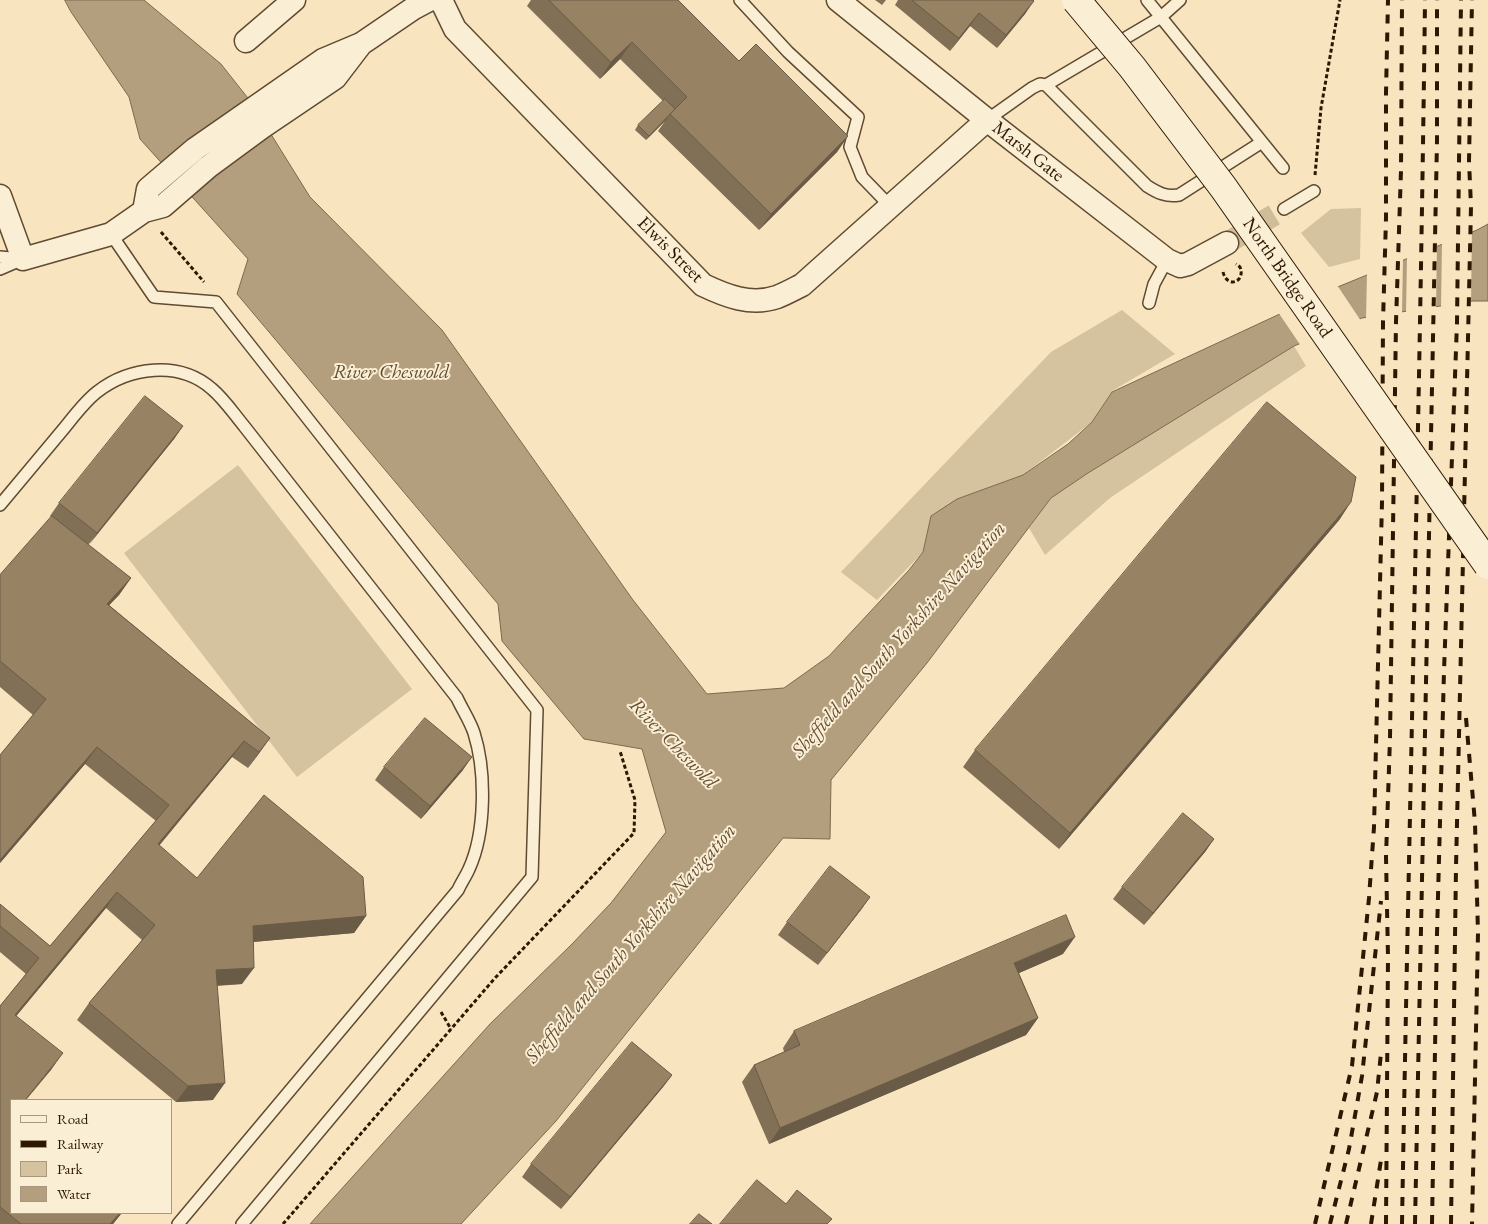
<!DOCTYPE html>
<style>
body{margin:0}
#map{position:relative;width:1488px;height:1224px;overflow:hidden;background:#f8e5bf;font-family:"EB Garamond",serif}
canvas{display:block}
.legend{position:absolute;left:10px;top:1099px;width:162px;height:115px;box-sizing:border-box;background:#faeed5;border:1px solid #a89880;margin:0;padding:6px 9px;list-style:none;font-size:15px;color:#2d1701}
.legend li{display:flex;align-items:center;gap:10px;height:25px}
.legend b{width:25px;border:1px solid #a89880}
</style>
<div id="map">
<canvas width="1488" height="1224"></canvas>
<ul class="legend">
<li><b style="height:6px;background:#faeed5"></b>Road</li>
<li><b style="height:6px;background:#2d1701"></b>Railway</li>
<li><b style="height:14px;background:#d5c29f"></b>Park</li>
<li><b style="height:14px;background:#b39f7e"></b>Water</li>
</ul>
</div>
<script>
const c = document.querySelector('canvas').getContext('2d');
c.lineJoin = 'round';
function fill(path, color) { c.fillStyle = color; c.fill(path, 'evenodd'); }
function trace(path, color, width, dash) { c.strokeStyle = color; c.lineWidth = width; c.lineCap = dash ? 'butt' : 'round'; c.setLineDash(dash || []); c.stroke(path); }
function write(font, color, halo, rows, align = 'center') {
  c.font = font + ' "EB Garamond",serif'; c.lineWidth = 4; c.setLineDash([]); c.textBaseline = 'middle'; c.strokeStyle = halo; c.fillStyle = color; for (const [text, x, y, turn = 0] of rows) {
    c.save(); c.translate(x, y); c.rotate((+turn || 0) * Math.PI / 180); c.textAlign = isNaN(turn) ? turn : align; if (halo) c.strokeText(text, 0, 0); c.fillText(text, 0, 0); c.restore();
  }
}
const green = new Path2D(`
 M 1361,208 L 1360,259 L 1329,267 L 1301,233 L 1331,209 Z
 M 1122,310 L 1175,354 L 1112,391 L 1092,422 L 1023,475 L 957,499 L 931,516 L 923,552 L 877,600 L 841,572 L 1051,352 Z
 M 1294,346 L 1306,366 L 1110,498 L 1045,555 L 1029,528 L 1051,498 L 1088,473 Z
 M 238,465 L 412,689 L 297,777 L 124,553 Z`);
const water = new Path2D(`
 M 65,0 L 144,0 L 221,64 L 251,102 L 310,197 L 442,330 L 633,600 L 707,694 L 784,688 L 829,656 L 909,570 L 923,552 L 931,516 L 957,499 L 1023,475 L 1068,444 L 1092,422 L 1112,392 L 1340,286 L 1477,230 L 1488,224 L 1488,301 L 1473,301 L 1362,318 L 1294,346 L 1088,473 L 1051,498 L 927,663 L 831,780 L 830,839 L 783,838 L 556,1121 L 461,1224 L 310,1224 L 490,1024 L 572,944 L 611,903 L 666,832 L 642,749 L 584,739 L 502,641 L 498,604 L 237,294 L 248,259 L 140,139 L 129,97 L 71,12 Z`);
const pier = new Path2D(`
 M 1472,229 L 1471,303 L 1441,308 L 1442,242 Z
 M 1437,244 L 1436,309 L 1406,314 L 1407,256 Z
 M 1403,258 L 1402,314 L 1366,320 L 1367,273 Z
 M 1337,285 L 1361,321 L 1301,346 L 1278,312 Z`);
const streetTunnel = new Path2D(`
 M 1227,243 L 1284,209`);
const path = new Path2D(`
 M 1315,175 L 1321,108 L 1340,0
 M 161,232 L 204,282
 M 1223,272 C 1227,289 1246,282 1240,267 L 1236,264
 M 441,1012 L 451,1029
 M 283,1224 L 495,978 L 634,833 L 635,800 L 620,751`);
const lane = new Path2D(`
 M 740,0 L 788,52 L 858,117 L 850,147 L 862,177 L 890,206
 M 1147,0 L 1283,168
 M 1046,85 L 1161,17 L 1180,0
 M 987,120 L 1032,88 L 1040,84 L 1046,85 L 1147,186 C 1158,193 1166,197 1179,195 L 1262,142
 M 1284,209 L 1314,191
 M 111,234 L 154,297 L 216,302 L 537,710 L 532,877 L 242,1224
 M 0,257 L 22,259
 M 0,269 L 23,259
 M 1149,303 L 1154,284 L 1167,260
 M 0,505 C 20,481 41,456 61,432 C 72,419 83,403 97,392 C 129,367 179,360 212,389 C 224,399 234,414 244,426 L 457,698 C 462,709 470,721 474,733 C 486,771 486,832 469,869 C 466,876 461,883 458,890 L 178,1224`);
const street = new Path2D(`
 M 441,0 L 455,29 L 703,285 C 726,296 751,306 777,297 C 785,294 794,289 802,285 L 987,120
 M 838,0 L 987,120 L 1167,260 L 1180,266 L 1188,264 L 1227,243
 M 246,41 L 294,0
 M 0,196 L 23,259 L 111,234 L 144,211 L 163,206 L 208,167 L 261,128 L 335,78 L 361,44
 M 144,211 L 148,189 L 195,149 L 323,60 L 361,44 L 414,8 L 429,0`);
const rail = new Path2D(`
 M 1466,718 L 1475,823 L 1478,933 L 1472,1224
 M 1315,1224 L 1352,1066 L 1369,898 L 1374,827 L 1382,502 L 1383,322 L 1386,218 L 1386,93 L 1388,0
 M 1330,1224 L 1349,1149 L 1362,1076 L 1381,901
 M 1346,1224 L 1377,1092 L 1381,1053
 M 1371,1224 L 1381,1160
 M 1386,1224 L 1388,957 L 1386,857 L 1390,738 L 1396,322 L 1401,170 L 1402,0
 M 1402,1224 C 1409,816 1420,408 1425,0
 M 1415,1224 L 1437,141 L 1437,0
 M 1432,1224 L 1437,934 L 1444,671 L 1457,323 L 1461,0
 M 1451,1224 L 1456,867 L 1471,206 L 1469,161 L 1472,0`);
const secondaryBridge = new Path2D(`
 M 1076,0 L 1132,67 L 1223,187 L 1488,565`);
const wall = new Path2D(`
 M 531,0 L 678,0 L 739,61 L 848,136 L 837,152 L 759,230 L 658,131 L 665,121 L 646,140 L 635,130 L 638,125 L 663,101 L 620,59 L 600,79 L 527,6 Z
 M 875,0 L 886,0 L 882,5 Z
 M 898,0 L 1033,0 L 1025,14 L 997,48 L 970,26 L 950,51 L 895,5 Z
 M 183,426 L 174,439 L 88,545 L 131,578 L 119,595 L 109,605 L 270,738 L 248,768 L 232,757 L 159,846 L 197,878 L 366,916 L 354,933 L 253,942 L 242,984 L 217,986 L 213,1100 L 176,1102 L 77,1020 L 89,1003 L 142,940 L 106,908 L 16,1016 L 51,1070 L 11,1100 L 119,1216 L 113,1224 L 0,1224 L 0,1006 L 26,974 L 0,952 L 0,904 L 50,946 L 156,821 L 85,764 L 0,863 L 0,755 L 33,715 L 0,687 L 0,575 L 51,517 L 50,516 L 59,503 Z
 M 1340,519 L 1059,849 L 963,767 L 975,750 Z
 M 384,767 L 463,770 L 421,819 L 375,780 Z
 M 1214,839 L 1205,852 L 1144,925 L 1113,899 L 1122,887 Z
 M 870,897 L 818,965 L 778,935 L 787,922 Z
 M 1063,954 L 1019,973 L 1038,1018 L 1026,1035 L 769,1144 L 742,1082 L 754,1065 L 784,1052 L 783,1048 L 794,1031 Z
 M 672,1075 L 663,1087 L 561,1209 L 522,1177 L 531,1164 Z`);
const shadedWall = new Path2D(`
 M 1034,1 L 1025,14 L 997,48 L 1006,35 Z
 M 979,13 L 970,26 L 950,51 L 959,38 Z
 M 632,42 L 620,59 L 600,79 L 611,62 Z
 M 669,116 L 665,121 L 646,140 L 649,136 Z
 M 848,136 L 837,152 L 759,230 L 771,214 Z
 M 183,426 L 174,439 L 88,546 L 97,533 Z
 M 1351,502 L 1340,519 L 1059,849 L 1070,833 Z
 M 131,578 L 119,595 L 95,620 L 107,604 Z
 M 270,738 L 258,755 L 248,768 L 259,752 Z
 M 244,741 L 232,757 L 146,861 L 158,844 Z
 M 97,747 L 85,764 L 0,863 L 0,860 Z
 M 472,757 L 463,770 L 421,819 L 430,806 Z
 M 1214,839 L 1205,852 L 1144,925 L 1153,913 Z
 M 117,892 L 106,908 L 3,1032 L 15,1015 Z
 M 870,897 L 861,910 L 818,965 L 827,953 Z
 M 366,916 L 354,933 L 241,943 L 253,926 Z
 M 1075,937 L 1063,954 L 1003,980 L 1014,963 Z
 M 254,968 L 242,984 L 204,986 L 216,970 Z
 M 1038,1018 L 1026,1035 L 769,1144 L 780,1128 Z
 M 63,1053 L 51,1070 L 26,1100 L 25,1100 Z
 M 672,1075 L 663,1087 L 561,1209 L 570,1197 Z
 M 225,1083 L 213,1100 L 176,1102 L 188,1086 Z
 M 120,1213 L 122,1213 L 113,1224 L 110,1224 Z`);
const building = new Path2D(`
 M 549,0 L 678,0 L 739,61 L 756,44 L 848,136 L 771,214 L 670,114 L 687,97 L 632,42 L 611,62 Z
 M 912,0 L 1033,0 L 1034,1 L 1006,35 L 979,13 L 959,38 Z
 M 665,99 L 675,109 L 649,136 L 638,125 Z
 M 145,396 L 183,426 L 97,533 L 59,503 Z
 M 1267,402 L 1356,477 L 1351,502 L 1070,833 L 975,750 Z
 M 52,516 L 131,578 L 107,604 L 270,738 L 259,752 L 244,741 L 158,844 L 197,878 L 264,795 L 363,877 L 366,916 L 253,926 L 254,968 L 216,970 L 225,1083 L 188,1086 L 89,1003 L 155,925 L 117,892 L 15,1015 L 63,1053 L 25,1100 L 11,1100 L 11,1213 L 120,1213 L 110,1224 L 21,1224 L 0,1207 L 0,1006 L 39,958 L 0,926 L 0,904 L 50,946 L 169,805 L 97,747 L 0,860 L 0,755 L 46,699 L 0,661 L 0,575 Z
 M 425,718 L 472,757 L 430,806 L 384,767 Z
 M 1183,813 L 1214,839 L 1153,913 L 1122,887 Z
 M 830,866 L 870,897 L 827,953 L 787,922 Z
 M 1066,915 L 1075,937 L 1014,963 L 1038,1018 L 780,1128 L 754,1065 L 800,1045 L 794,1031 Z
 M 632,1042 L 672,1075 L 570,1197 L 531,1164 Z
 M 757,1180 L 786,1204 L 797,1190 L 832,1219 L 827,1224 L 720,1224 Z
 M 699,1214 L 712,1224 L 690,1224 Z`);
const streetNames = [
 ["Marsh Gate",1028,152,38],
 ["Elwis Street",670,250,45],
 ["North Bridge Road",1287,278,55]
];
const waterNames = [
 ["River Cheswold",391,373],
 ["Sheffield and South Yorkshire Navigation",899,640,-48],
 ["River Cheswold",673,744,46],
 ["Sheffield and South Yorkshire Navigation",631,944,-49]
];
fill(green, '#d5c29f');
fill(water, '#b39f7e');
trace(water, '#7d694c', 1);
fill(pier, '#f8e5bf');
trace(streetTunnel, '#cfbc99', 22, [22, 11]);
trace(lane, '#604a30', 14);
trace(street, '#604a30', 25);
trace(path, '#2d1701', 3, [4, 2.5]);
trace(lane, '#faeed5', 11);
trace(street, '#faeed5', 22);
trace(rail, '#2d1701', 4, [9, 9]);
trace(secondaryBridge, '#2d1701', 30, []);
trace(secondaryBridge, '#faeed5', 28);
fill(wall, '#827056');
fill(shadedWall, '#6a5b46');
fill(building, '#978264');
trace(building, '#6a5b46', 1);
write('19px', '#2d1701', '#faeed5', streetNames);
write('italic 20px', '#634d33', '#faeed5', waterNames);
</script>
